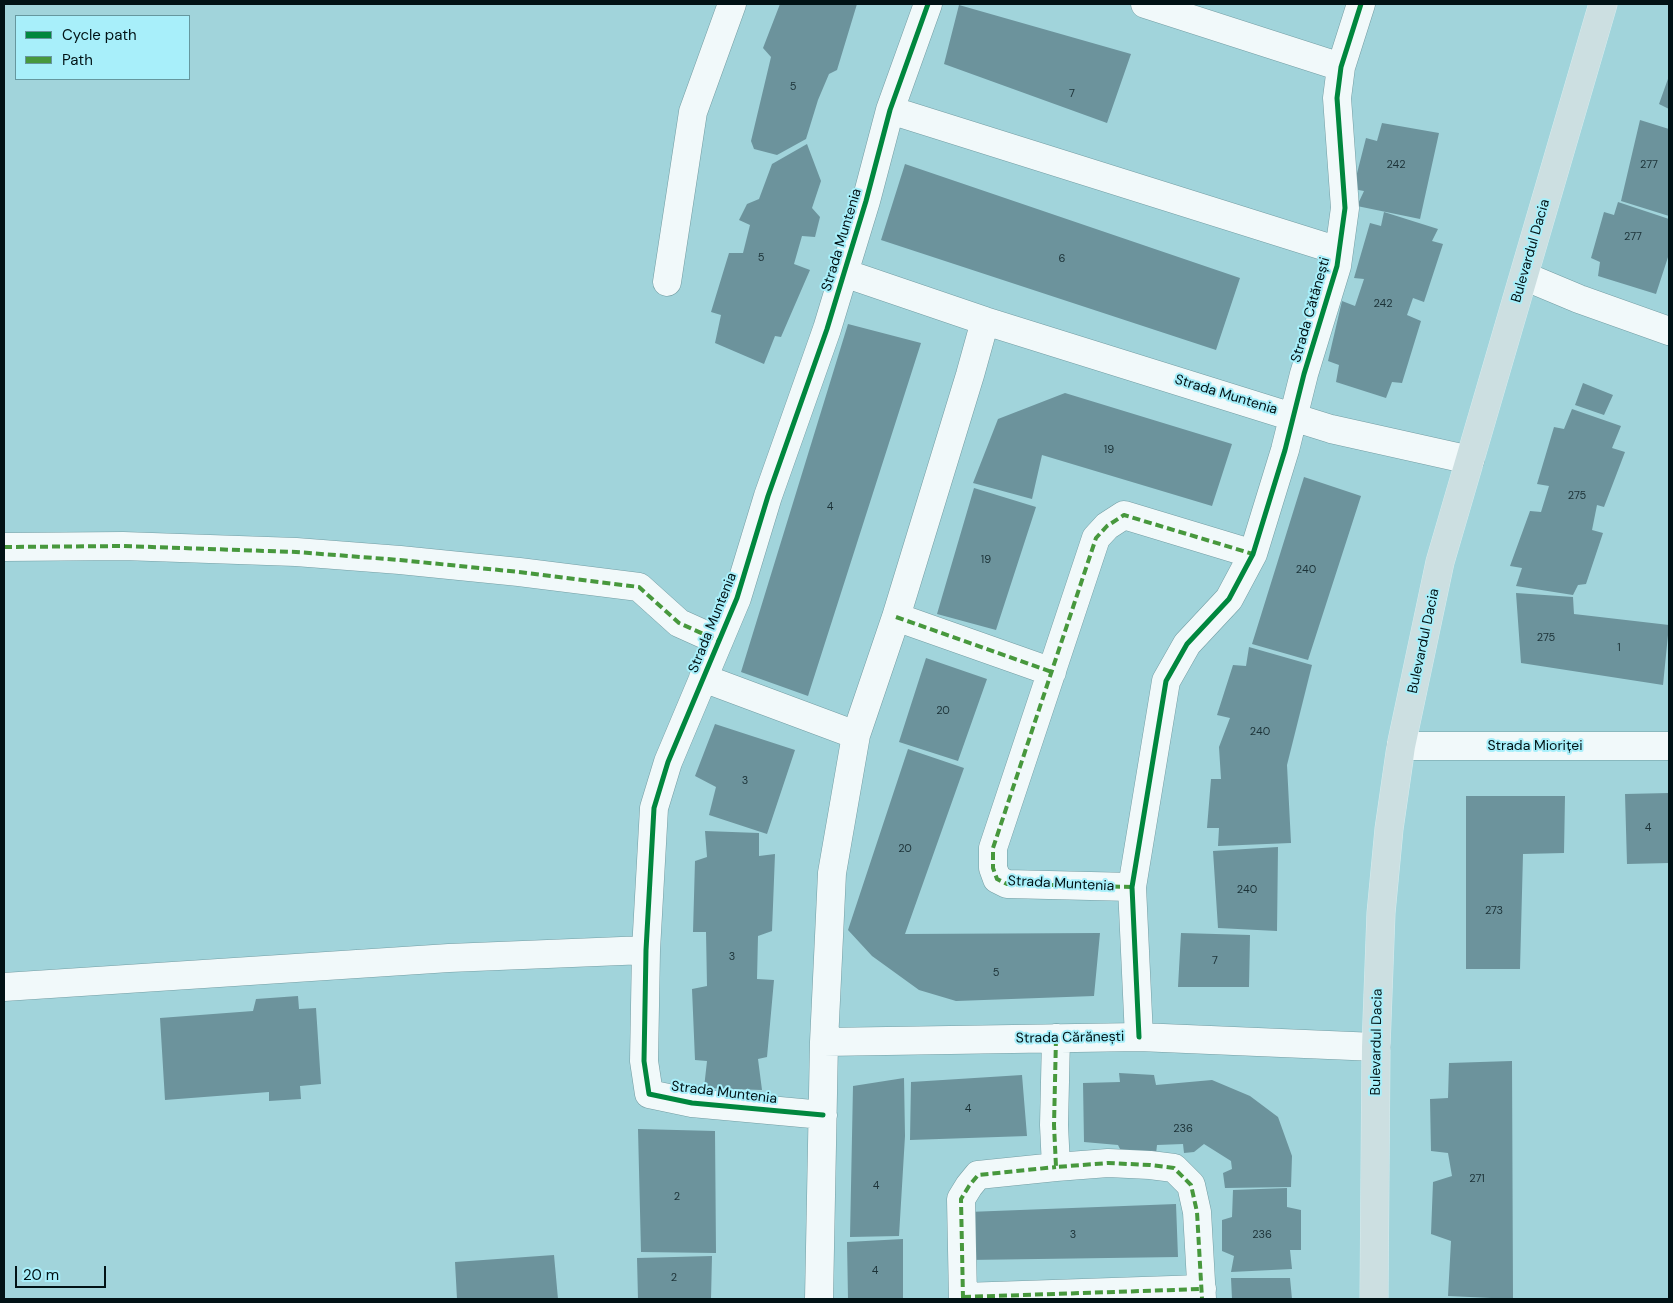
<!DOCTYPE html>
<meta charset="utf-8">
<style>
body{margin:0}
#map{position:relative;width:1673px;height:1303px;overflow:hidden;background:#a1d4db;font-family:"DM Sans",sans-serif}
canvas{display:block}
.frame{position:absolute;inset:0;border:5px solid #011215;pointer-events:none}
.legend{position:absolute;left:15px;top:15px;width:175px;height:65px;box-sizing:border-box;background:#a8effa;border:1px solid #65979e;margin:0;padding:6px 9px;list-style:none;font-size:15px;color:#011215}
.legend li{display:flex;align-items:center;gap:10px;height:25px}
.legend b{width:25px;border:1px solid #65979e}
.scale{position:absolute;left:15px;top:1266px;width:91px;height:22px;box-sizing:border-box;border:2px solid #011215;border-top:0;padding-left:6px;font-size:15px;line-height:18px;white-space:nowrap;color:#011215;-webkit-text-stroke:4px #a8effa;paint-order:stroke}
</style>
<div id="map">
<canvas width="1673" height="1303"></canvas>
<div class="frame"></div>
<ul class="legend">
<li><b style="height:6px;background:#00873e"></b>Cycle path</li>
<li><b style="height:6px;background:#47983d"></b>Path</li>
</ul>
<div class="scale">20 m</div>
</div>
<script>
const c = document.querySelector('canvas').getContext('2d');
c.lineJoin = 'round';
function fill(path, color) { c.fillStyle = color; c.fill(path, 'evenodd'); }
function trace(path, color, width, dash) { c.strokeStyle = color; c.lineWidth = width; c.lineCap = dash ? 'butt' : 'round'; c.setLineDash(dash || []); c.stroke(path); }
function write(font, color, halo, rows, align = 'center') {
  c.font = font + ' "DM Sans",sans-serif'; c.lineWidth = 4; c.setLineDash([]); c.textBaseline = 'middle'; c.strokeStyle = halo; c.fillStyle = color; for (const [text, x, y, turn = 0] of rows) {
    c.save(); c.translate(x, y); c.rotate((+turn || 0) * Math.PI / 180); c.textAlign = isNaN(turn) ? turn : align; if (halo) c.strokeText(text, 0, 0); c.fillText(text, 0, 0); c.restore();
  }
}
const building = new Path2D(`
 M 780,4 L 857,4 L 837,70 L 829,74 L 818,100 L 806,139 L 777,155 L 754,149 L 751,141 L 771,57 L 763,48 Z
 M 959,5 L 1131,54 L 1107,123 L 944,64 Z
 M 1669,76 L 1669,109 L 1659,104 Z
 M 1640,120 L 1669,129 L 1669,216 L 1621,201 Z
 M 1382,123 L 1439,133 L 1420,219 L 1357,206 L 1364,191 L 1353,189 L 1366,138 L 1377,141 Z
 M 807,144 L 821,181 L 812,208 L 820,217 L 815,237 L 802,236 L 794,264 L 810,270 L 781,337 L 775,336 L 764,364 L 715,343 L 721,315 L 711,312 L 729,253 L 743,253 L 750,225 L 739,220 L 747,204 L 759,199 L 772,164 Z
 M 905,164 L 1240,278 L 1216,350 L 881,240 Z
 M 1618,202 L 1669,219 L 1669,254 L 1656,294 L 1598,276 L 1600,262 L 1591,258 L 1604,212 L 1614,215 Z
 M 1384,212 L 1438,229 L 1432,241 L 1443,244 L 1424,302 L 1413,298 L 1407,315 L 1421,321 L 1402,383 L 1392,382 L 1386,398 L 1336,382 L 1339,365 L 1328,361 L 1342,301 L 1355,306 L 1364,279 L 1354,278 L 1370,223 L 1381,226 Z
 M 848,324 L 921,343 L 808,696 L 741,672 Z
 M 1583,383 L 1613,395 L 1604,415 L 1575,405 Z
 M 1065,393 L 1232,444 L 1212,506 L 1042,455 L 1032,499 L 973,483 L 998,419 Z
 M 1572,409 L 1621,426 L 1612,448 L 1625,452 L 1604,507 L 1597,505 L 1592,530 L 1603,533 L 1586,584 L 1578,585 L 1573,595 L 1516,586 L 1522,568 L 1510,566 L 1530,511 L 1541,512 L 1549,486 L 1537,484 L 1554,427 L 1564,429 Z
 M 1304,477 L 1361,496 L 1308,660 L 1252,644 Z
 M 974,488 L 1036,507 L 996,630 L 937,614 Z
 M 1516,593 L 1573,597 L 1574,614 L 1669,625 L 1663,685 L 1521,663 Z
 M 1249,647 L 1312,665 L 1287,765 L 1291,843 L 1218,846 L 1219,828 L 1207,828 L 1211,779 L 1221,779 L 1219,747 L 1230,718 L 1217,715 L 1233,665 L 1246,666 Z
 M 926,658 L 987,679 L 958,761 L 899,742 Z
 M 715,724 L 795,750 L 767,834 L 709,815 L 716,787 L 695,776 Z
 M 908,749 L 964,768 L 905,934 L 1100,933 L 1094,996 L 956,1001 L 919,990 L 872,956 L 848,930 Z
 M 1669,793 L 1669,863 L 1627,864 L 1625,794 Z
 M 1466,796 L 1565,796 L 1564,853 L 1523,854 L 1520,969 L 1466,969 Z
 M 705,831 L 759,833 L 759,856 L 775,854 L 772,931 L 758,936 L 757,979 L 774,980 L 767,1057 L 758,1059 L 762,1090 L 704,1088 L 707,1061 L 695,1060 L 692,989 L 707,986 L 706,932 L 693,932 L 695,861 L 707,857 Z
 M 1278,847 L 1277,931 L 1218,928 L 1213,851 Z
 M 1181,933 L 1250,935 L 1249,987 L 1178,987 Z
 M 298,996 L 299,1009 L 316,1008 L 321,1084 L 300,1086 L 301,1099 L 269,1101 L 269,1092 L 165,1100 L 160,1018 L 253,1011 L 256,999 Z
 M 1512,1061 L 1513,1299 L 1448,1296 L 1451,1241 L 1431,1234 L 1433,1182 L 1452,1176 L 1448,1153 L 1431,1151 L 1430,1099 L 1448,1098 L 1449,1063 Z
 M 1119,1073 L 1154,1075 L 1156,1085 L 1212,1080 L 1250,1096 L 1278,1117 L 1292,1156 L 1291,1187 L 1225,1188 L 1223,1173 L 1232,1169 L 1231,1161 L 1204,1144 L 1194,1152 L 1184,1153 L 1183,1144 L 1157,1145 L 1156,1154 L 1121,1151 L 1118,1145 L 1084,1142 L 1083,1083 L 1120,1082 Z
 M 1022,1075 L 1027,1136 L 910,1140 L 911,1082 Z
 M 904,1078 L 905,1136 L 899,1236 L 850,1237 L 853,1086 Z
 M 638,1129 L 715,1131 L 716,1253 L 641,1252 Z
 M 1287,1188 L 1287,1207 L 1301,1210 L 1301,1250 L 1290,1250 L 1292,1269 L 1231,1272 L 1234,1256 L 1222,1251 L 1222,1220 L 1232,1217 L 1233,1190 Z
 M 1176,1204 L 1178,1257 L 968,1260 L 968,1212 Z
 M 903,1239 L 903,1299 L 848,1299 L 847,1242 Z
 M 554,1255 L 558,1299 L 457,1299 L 455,1262 Z
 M 712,1256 L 711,1299 L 638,1299 L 637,1258 Z
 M 1231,1278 L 1290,1278 L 1292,1299 L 1232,1299 Z`);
const minor = new Path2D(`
 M 1145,4 L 1341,67
 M 890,110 L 1339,251
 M 844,273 L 985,321 L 1331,429 L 1470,460
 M 1524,276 L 1579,299 L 1669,331
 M 667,282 L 693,112 L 732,4
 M 4,547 L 123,546 L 296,552 L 400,560 L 519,572 L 639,587 L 679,623 L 719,641
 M 896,617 L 1052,672
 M 703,678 L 856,735
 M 1401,746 L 1669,746
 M 1132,887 L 1007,884 L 997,879 L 993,868 L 993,848 L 1096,538 L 1107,526 L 1124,515 L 1253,554
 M 4,987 L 449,958 L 646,950
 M 1139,1037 L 1132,887 L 1166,681 L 1187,644 L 1229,599 L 1253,554 L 1285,450 L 1304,374 L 1337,266 L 1345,208 L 1337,98 L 1341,67 L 1361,4
 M 1056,1038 L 1054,1125 L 1056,1167 L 1108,1163 L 1150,1165 L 1174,1168 L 1191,1185 L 1197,1212 L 1202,1299
 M 824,1042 L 1139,1037 L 1376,1047
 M 823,1115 L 692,1103 L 649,1094 L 644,1061 L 646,950 L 654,808 L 668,762 L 737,598 L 768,496 L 827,329 L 844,273 L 866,201 L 890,110 L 928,4
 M 963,1297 L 1202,1289
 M 819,1299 L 824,1042 L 832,873 L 856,735 L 896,617 L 970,375 L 985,321
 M 963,1299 L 961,1199 L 969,1186 L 978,1175 L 1056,1167`);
const major = new Path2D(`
 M 1374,1299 L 1376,1047 L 1381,913 L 1389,829 L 1401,746 L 1440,562 L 1603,4`);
const quiet = new Path2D(`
 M 4,547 L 123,546 L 296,552 L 400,560 L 519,572 L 639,587 L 679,623 L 719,641
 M 896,617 L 1052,672
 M 1132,887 L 1007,884 L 997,879 L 993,868 L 993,848 L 1096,538 L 1107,526 L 1124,515 L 1253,554
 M 1056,1038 L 1054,1125 L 1056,1167 L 1108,1163 L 1150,1165 L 1174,1168 L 1191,1185 L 1197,1212 L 1202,1299
 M 963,1297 L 1202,1289
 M 963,1299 L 961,1199 L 969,1186 L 978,1175 L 1056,1167`);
const cycleway = new Path2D(`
 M 1139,1037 L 1132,887 L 1166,681 L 1187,644 L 1229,599 L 1253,554 L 1285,450 L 1304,374 L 1337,266 L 1345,208 L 1337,98 L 1341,67 L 1361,4
 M 823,1115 L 692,1103 L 649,1094 L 644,1061 L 646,950 L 654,808 L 668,762 L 737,598 L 768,496 L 827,329 L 844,273 L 866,201 L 890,110 L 928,4`);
const numberNames = [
 ["5",793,87],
 ["7",1072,94],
 ["242",1396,165],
 ["277",1649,165],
 ["277",1633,237],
 ["5",761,258],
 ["6",1062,259],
 ["242",1383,304],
 ["19",1109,450],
 ["275",1577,496],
 ["4",830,507],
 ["19",986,560],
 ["240",1306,570],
 ["275",1546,638],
 ["1",1619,648],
 ["20",943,711],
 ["240",1260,732],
 ["3",745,781],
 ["4",1648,828],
 ["20",905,849],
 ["240",1247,890],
 ["273",1494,911],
 ["3",732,957],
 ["7",1215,961],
 ["5",996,973],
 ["4",968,1109],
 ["236",1183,1129],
 ["271",1477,1179],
 ["4",876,1186],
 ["2",677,1197],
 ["3",1073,1235],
 ["236",1262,1235],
 ["4",875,1271],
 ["2",674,1278]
];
const streetNames = [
 ["Strada Muntenia",842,240,-73],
 ["Bulevardul Dacia",1531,251,-74],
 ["Strada Cătănești",1311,310,-74],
 ["Strada Muntenia",1226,395,17],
 ["Strada Muntenia",713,623,-68],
 ["Bulevardul Dacia",1424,641,-78],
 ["Strada Mioriței",1535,746],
 ["Strada Muntenia",1061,884,3],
 ["Strada Cărănești",1070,1038,-1],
 ["Bulevardul Dacia",1377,1042,-89],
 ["Strada Muntenia",724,1093,7]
];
fill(building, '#6c939c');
trace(minor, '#739da3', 29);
trace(major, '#d5ecef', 29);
trace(minor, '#f1f9fa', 28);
trace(major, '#ccdfe1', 28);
trace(quiet, '#47983d', 4, [8, 4]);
trace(cycleway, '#00873e', 5);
write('11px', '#1c3237', null, numberNames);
write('14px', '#011215', '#a8effa', streetNames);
</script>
